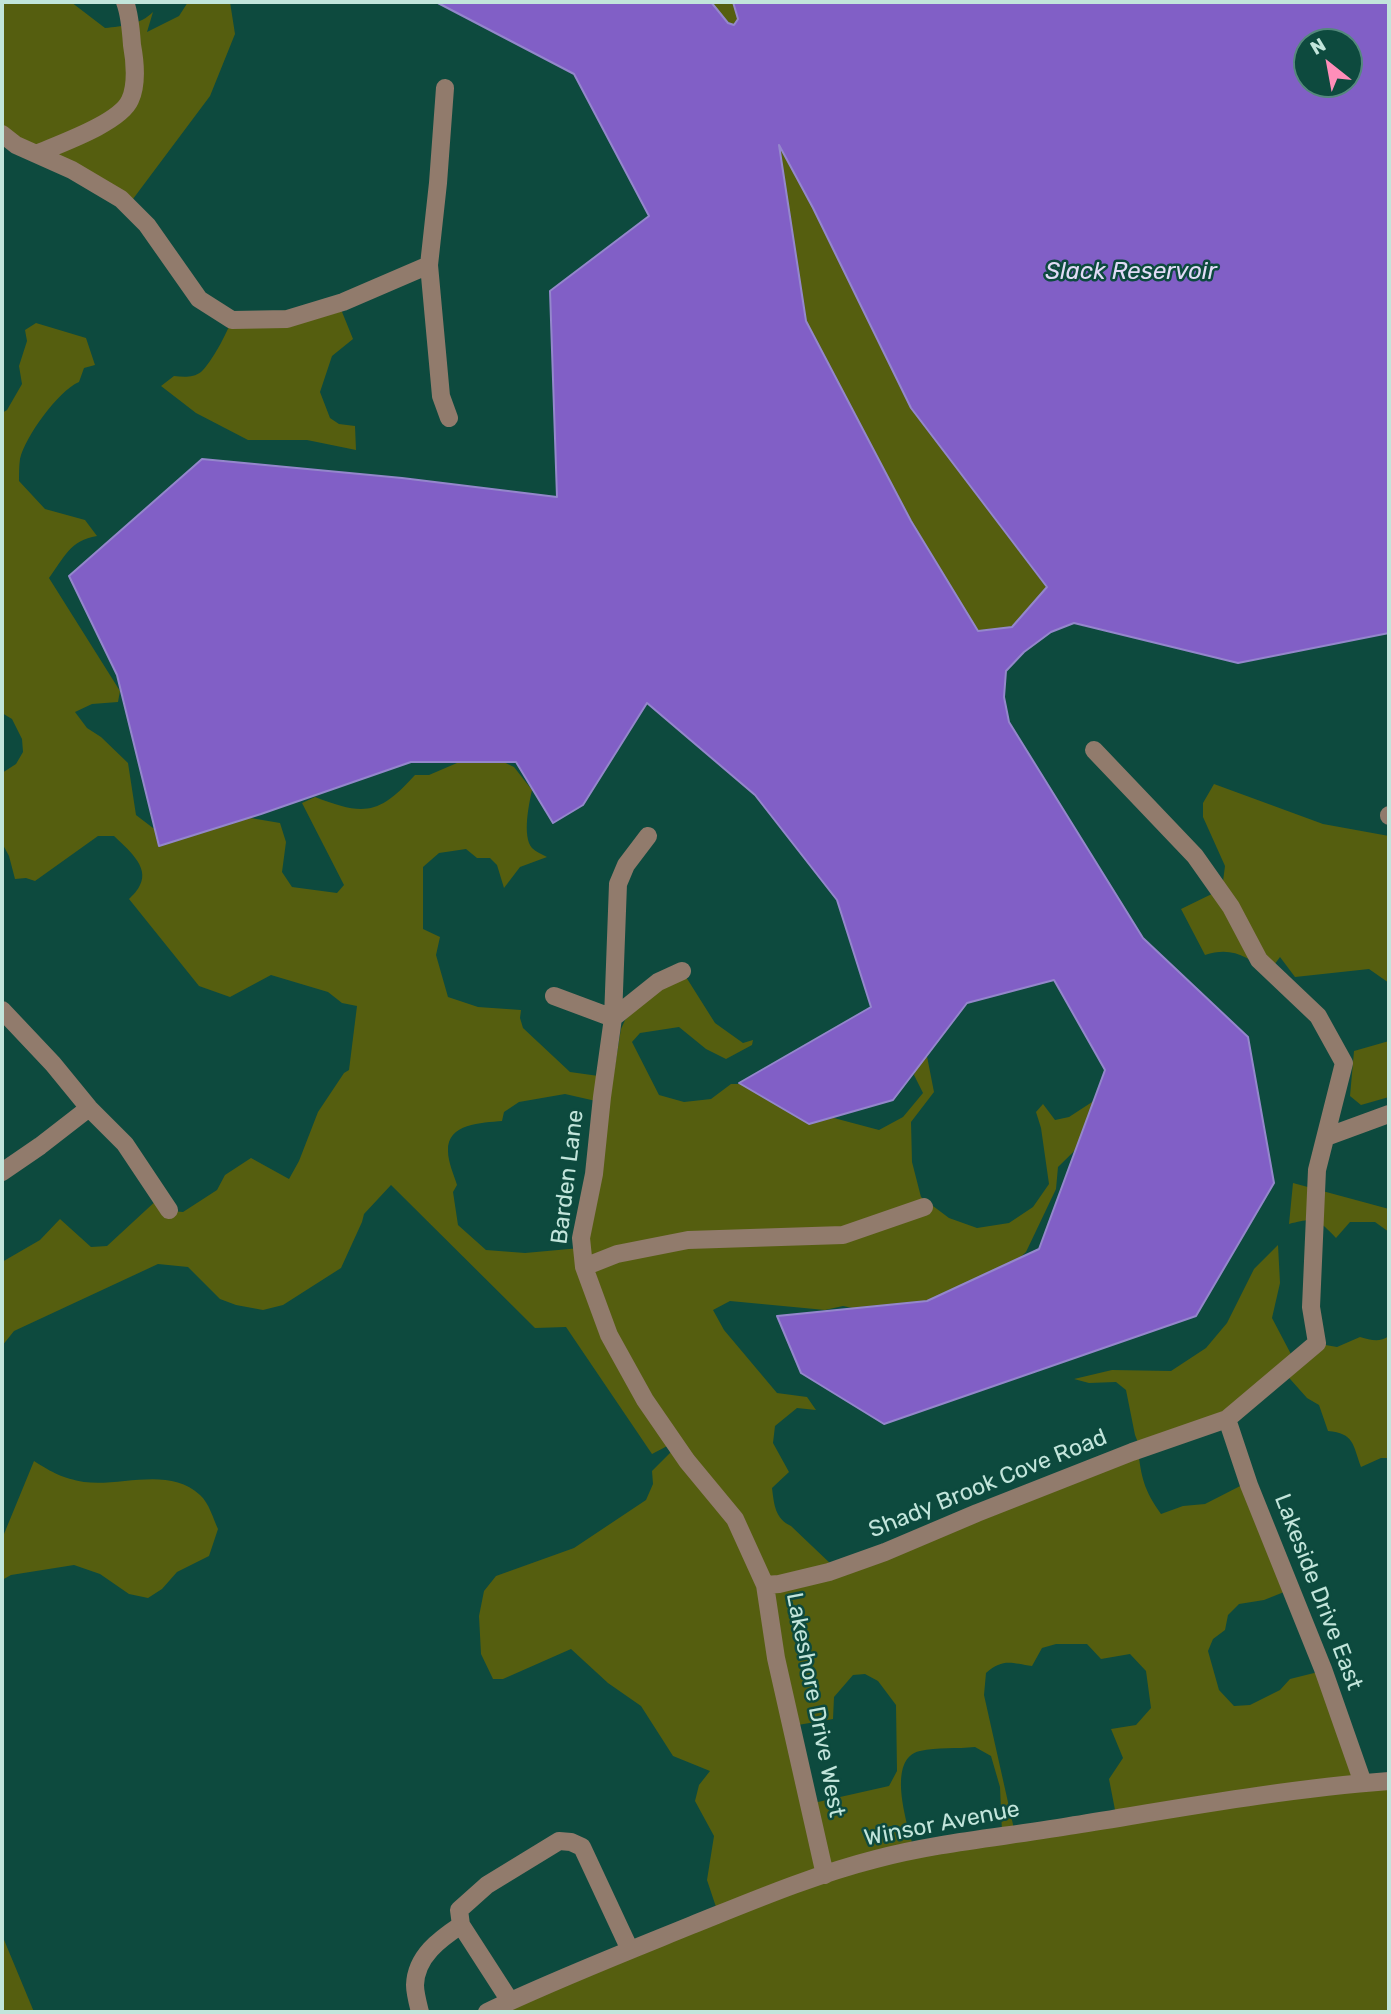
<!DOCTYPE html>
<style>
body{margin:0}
#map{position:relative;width:1391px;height:2014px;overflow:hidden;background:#0d4a3e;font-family:Rubik,sans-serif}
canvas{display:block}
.frame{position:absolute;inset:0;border:4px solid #c2e5db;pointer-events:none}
.north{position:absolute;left:1293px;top:28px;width:70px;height:70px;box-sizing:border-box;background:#0d4a3e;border:2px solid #55887d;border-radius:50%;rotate:329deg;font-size:19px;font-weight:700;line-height:28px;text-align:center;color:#c2e5db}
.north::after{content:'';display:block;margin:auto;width:24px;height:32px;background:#ff8eb9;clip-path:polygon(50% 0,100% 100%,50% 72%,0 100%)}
</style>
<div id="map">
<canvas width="1391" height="2014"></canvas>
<div class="frame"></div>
<div class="north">N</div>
</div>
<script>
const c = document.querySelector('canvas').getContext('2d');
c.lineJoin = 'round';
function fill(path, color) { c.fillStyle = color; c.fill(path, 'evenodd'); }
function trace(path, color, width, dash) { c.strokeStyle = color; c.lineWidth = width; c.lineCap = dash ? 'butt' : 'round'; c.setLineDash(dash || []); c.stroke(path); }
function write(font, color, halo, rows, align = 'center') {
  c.font = font + ' Rubik,sans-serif'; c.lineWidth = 5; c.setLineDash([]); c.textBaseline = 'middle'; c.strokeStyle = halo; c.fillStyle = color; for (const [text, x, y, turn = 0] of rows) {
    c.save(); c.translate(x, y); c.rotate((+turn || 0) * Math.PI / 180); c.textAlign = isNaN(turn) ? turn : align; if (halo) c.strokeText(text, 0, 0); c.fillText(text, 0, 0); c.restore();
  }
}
const green = new Path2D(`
 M 2,2 L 71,2 L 105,28 C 123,26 140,25 153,12 L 147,32 L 179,16 L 188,2 L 230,2 L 235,34 L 210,96 L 130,203 L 2,133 Z
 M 711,2 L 733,2 L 738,19 L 734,25 L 729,23 Z
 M 778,143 L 813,208 L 911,408 L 1047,588 L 1012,627 L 978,632 L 911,521 L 806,321 Z
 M 338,302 L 353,339 L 332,356 L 320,392 L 330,418 L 339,424 L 355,426 L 356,450 L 307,440 L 248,440 L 196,413 L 161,386 L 174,376 C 183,377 193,378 201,372 C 212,362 227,333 232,319 Z
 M 36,323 L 86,338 L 95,365 L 84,368 L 79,382 C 58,391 25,437 20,459 C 19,466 19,474 19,481 L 45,509 L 85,520 L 97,536 C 70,540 64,558 49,578 L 120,691 L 118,702 L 92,704 L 75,712 L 87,728 L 101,737 L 128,763 L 136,815 L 153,828 L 193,835 L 233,815 L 280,823 L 286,842 L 282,872 L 292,887 L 337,893 L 344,885 L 302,803 L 315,797 C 364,816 379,815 415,775 L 429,775 L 464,760 L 491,756 L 514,767 L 532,790 C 529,804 522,836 532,848 C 536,852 542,854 547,857 L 520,867 L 504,888 L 497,865 L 490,858 L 477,858 L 466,849 L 439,853 L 423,867 L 423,929 L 440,937 L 436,955 L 448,997 L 478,1007 L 521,1010 L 520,1018 L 523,1028 L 570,1072 L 613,1078 L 621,1029 L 625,1020 L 661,985 L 686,977 L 715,1023 L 743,1043 L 753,1040 L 752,1045 L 726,1059 L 706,1049 L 679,1027 L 640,1033 L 632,1042 L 659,1095 L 684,1102 L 711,1099 L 731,1084 L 747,1084 L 800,1109 L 879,1130 L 903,1117 L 923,1093 L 914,1075 L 924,1041 L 934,1092 L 911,1122 L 912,1162 L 921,1197 L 949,1218 L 977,1228 L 1009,1223 L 1033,1207 L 1049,1184 L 1041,1128 L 1036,1112 L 1043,1104 L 1055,1120 L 1069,1117 L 1106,1093 L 1107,1119 L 1058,1167 L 1056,1189 L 1026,1252 L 987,1289 L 955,1312 L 867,1311 L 843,1306 L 825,1310 L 730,1301 L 713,1310 L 724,1330 L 777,1393 L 807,1397 L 816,1410 L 797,1408 L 775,1426 L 773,1443 L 789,1472 L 772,1488 C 774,1504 775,1519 791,1526 L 833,1566 L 1139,1445 L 1135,1435 L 1126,1390 L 1116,1382 L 1089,1383 L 1074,1379 L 1112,1370 L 1171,1371 L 1206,1348 L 1227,1323 L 1254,1269 L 1278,1245 L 1280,1283 L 1272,1318 L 1293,1358 L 1314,1343 L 1337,1347 L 1360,1337 C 1371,1340 1379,1343 1389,1336 L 1389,1458 L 1381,1458 L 1361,1467 C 1353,1445 1354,1433 1328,1431 L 1319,1405 L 1307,1398 L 1283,1371 L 1226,1417 L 1138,1449 C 1141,1477 1144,1490 1161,1514 L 1183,1506 L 1205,1504 L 1248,1482 L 1289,1590 L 1264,1600 L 1239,1604 L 1228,1615 L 1225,1630 L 1213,1639 L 1208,1651 L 1219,1690 L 1234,1706 L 1250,1705 L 1280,1690 L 1290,1679 L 1322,1671 L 1360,1779 L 1389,1779 L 1389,2012 L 483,2012 L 717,1910 L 707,1880 L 714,1836 L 695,1801 L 699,1785 L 710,1771 L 673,1756 L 641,1706 L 608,1683 L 571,1649 L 503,1679 L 493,1679 L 481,1654 L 479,1616 L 484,1591 L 496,1576 L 574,1548 L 646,1500 L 653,1484 L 652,1471 L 674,1449 L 673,1443 L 652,1454 L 566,1327 L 535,1328 L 391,1185 L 364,1214 L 362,1222 L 341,1268 L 283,1305 L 263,1310 L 236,1305 L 220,1299 L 188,1267 L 158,1264 L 14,1331 L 2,1346 L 2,1262 L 40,1240 L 60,1219 L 91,1247 L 107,1246 L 159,1198 L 171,1211 L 183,1212 L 217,1190 L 225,1175 L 251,1158 L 289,1179 L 299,1161 L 318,1112 L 344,1073 L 349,1070 L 357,1006 L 342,1003 L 328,992 L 271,975 L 230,997 L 199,986 L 129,899 C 133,895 138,890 140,885 C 150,866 126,848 114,836 L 98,836 L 35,881 L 26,878 L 15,879 L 9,856 L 2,843 L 2,773 L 16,764 L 23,752 L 22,739 L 12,719 L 2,713 L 2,413 L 7,410 L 22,384 L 19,366 L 27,341 L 25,330 ZM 565,1094 L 609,1104 L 580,1248 L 525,1253 L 486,1250 L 458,1225 L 453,1192 L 457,1185 C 454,1175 448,1162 448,1151 C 447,1123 482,1123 502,1121 L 504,1112 L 519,1102 ZM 1056,1644 L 1087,1644 L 1101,1659 L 1130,1654 L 1146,1671 L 1151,1708 L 1136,1725 L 1111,1729 L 1123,1758 L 1109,1779 L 1116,1815 L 1014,1829 L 984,1695 L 986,1673 C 1003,1658 1011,1663 1032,1666 L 1042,1648 ZM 865,1674 L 878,1681 L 896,1705 L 897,1771 L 889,1786 L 809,1804 L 792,1726 L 833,1719 L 834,1697 L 853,1675 ZM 975,1747 L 991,1756 L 1000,1787 L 1002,1832 L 913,1845 C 907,1824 886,1758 920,1751 C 937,1747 957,1749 975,1747 Z
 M 1214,784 L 1323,824 L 1389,836 L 1389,983 L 1369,969 L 1295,977 L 1280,957 L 1269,972 C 1247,957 1232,946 1205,955 L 1181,909 L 1222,889 L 1225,866 L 1203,817 L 1203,803 Z
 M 1389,1041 L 1389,1097 L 1361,1105 L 1350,1096 L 1354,1051 Z
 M 1293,1183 L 1389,1209 L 1389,1232 L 1375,1222 L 1350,1222 L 1336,1238 C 1318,1219 1315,1217 1289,1224 Z
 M 34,1461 C 53,1473 62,1478 84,1482 C 121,1487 169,1466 200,1495 C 209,1503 213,1518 218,1529 L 209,1556 L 177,1572 L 162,1589 L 148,1598 L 129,1594 L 100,1574 L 74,1565 L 11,1575 L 2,1580 L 2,1534 L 4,1534 Z
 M 2,1935 L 34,2012 L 2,2012 Z`);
const water = new Path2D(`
 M 436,2 L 711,2 L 728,23 L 734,25 L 738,19 L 733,2 L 1389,2 L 1389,633 L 1238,663 L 1074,623 L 1051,632 L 1024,652 L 1006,671 L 1004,697 L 1009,722 L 1143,938 L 1248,1037 L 1274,1183 L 1196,1316 L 884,1424 L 801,1373 L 777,1316 L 927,1301 L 1039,1249 L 1105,1070 L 1054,980 L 967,1003 L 893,1100 L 809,1124 L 739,1083 L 871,1007 L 837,900 L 755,795 L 647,703 L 583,805 L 553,823 L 516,762 L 411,762 L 261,814 L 159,846 L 117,675 L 69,576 L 202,459 L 402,478 L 557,497 L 550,291 L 649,216 L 574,74 ZM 1307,42 L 1349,42 L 1349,84 L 1307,84 ZM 779,145 L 813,208 L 911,408 L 1047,587 L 1012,627 L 978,631 L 911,521 L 806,321 Z`);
const minor = new Path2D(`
 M 2,134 L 16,145 L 72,170 L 121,199 L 147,225 L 199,299 L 232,320 L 287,319 L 343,302 L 429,265 L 438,183 L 445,88
 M 36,154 C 59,144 120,123 130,100 C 137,85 135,61 132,45 C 131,31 130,15 125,2
 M 429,265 L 441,396 L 449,418
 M 1389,816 L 1389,815
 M 682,971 L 658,982 L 613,1018 L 602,1097 L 594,1174 L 581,1238 L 584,1267 L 609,1335 L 645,1400 L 687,1461 L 735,1519 L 765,1585 L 776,1658 L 825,1875
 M 554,996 L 613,1018 L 618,884 L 626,865 L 648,836
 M 2,1010 L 53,1064 L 89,1108 L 125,1144 L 169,1210
 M 1326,1137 L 1389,1114
 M 2,1172 L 40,1146 L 89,1108
 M 584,1267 L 617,1254 L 688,1240 L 843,1235 L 924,1207
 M 1227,1419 L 1249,1485 L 1323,1669 L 1363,1783
 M 765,1585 L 779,1584 L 829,1572 L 885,1552 L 977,1513 L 1132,1452 L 1227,1419 L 1317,1343 L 1311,1307 L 1317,1170 L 1344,1063 L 1318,1016 L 1259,960 L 1231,907 L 1195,856 L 1094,750
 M 510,2001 L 461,1925 L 459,1910 L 487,1885 L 559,1841 L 571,1842 L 582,1847 L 630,1950
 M 420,2012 C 418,2004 415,1993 415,1985 C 416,1956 440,1939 461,1925
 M 487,2012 C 554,1980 623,1953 692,1925 C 752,1901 813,1875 876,1859 C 940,1842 1005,1837 1069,1826 C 1175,1809 1282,1789 1389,1781`);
const streetNames = [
 ["Barden Lane",568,1177,-83],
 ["Shady Brook Cove Road",988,1484,-22],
 ["Lakeside Drive East",1318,1592,69],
 ["Lakeshore Drive West",815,1705,79],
 ["Winsor Avenue",942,1824,-11]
];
const waterNames = [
 ["Slack Reservoir",1131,272]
];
fill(green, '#555e0f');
fill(water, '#815fc6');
trace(water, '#9487cc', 2);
trace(minor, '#917b6c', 18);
write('23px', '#c2e5db', '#0d4a3e', streetNames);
write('italic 24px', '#e1dbf6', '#0d4a3e', waterNames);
</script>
